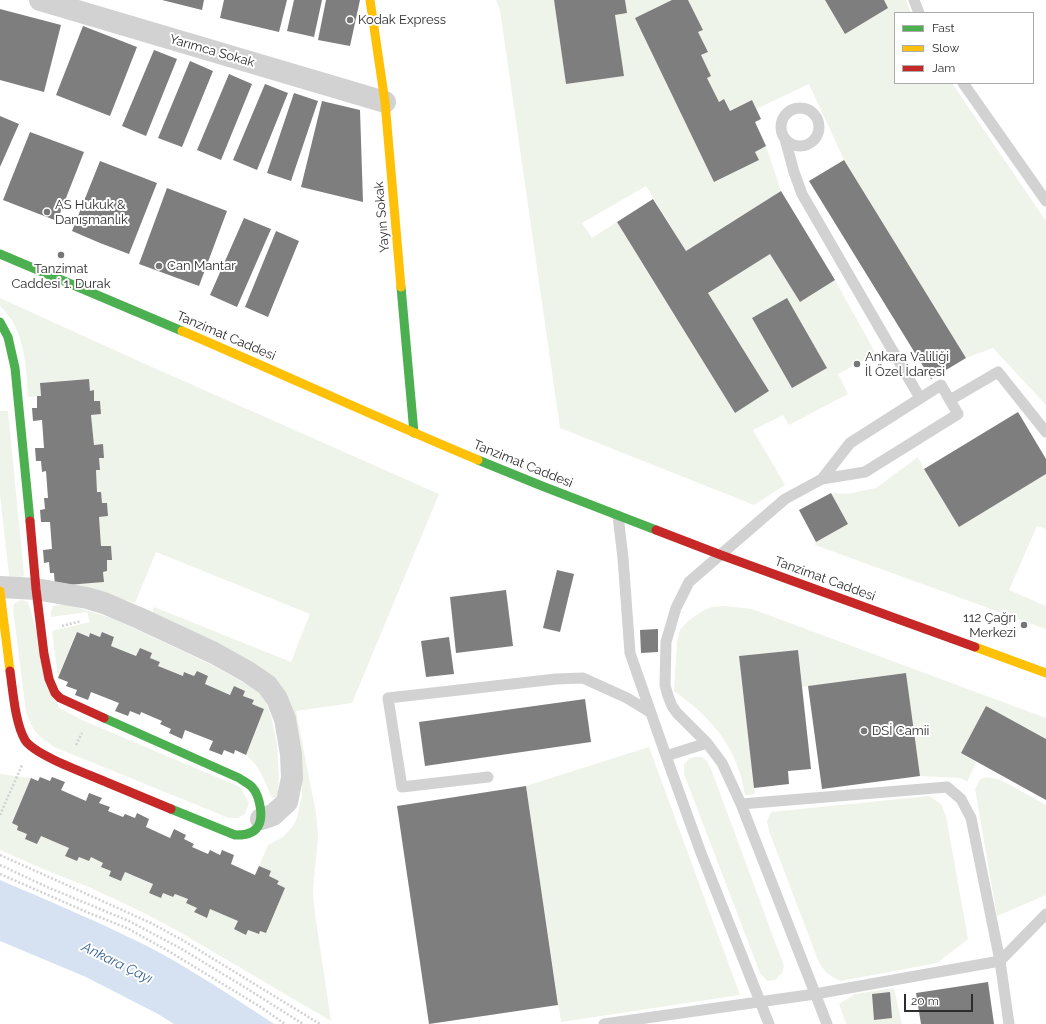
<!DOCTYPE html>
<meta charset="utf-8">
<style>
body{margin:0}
#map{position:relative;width:1046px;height:1024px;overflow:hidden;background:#fff;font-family:Raleway,sans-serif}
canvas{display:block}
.legend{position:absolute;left:894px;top:12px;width:140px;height:72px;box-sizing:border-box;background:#fff;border:1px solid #ababab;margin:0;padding:5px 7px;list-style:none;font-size:12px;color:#2d2d2d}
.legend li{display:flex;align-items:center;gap:8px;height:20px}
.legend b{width:20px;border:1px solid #ababab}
.scale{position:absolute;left:904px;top:994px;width:69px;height:18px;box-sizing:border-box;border:2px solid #2d2d2d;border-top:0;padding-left:5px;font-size:12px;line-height:14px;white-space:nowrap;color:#2d2d2d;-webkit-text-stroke:3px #fff;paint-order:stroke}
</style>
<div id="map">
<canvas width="1046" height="1024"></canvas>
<ul class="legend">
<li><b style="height:5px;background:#4caf50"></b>Fast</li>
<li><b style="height:5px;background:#ffc107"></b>Slow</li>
<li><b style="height:5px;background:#c62828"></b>Jam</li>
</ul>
<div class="scale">20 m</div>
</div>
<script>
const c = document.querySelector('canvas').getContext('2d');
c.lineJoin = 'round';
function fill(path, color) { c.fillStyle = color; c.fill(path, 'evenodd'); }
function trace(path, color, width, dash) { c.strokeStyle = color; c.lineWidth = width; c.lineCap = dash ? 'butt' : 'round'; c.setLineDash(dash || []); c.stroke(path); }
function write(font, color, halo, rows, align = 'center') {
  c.font = font + ' Raleway,sans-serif'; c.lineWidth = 4; c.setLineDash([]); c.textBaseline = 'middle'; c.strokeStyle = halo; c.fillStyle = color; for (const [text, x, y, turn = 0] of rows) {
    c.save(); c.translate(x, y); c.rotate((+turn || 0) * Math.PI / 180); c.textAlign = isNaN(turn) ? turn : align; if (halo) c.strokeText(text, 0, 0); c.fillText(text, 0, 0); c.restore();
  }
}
const green = new Path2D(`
 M 496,0 L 554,0 L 566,84 L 624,76 L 615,15 L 627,13 L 625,0 L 672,0 L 715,182 L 759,160 L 755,152 L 766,146 L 781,191 L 686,251 L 646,186 L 582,223 L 592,238 L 617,222 L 735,413 L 769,391 L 708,293 L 770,254 L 800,302 L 835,280 L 876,354 L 838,374 L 848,394 L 789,425 L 783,415 L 753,430 L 785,485 L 754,505 L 560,428 L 500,10 Z
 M 688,0 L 906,0 L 911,13 L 895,13 L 895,83 L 952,83 L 1046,221 L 1046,405 L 993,348 L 966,358 L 844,160 L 809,84 L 756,109 L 752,100 L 730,111 L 724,100 L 719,102 L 707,78 L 701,55 L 708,52 L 698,32 L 703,30 Z
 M 0,298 L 134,359 L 439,494 L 352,703 L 296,711 L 316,813 L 318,836 L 316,859 L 314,877 L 313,893 L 315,914 L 331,1021 L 176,930 L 142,912 L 91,888 L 43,869 L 0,850 L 0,774 L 31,778 L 12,823 L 18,826 L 17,830 L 27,834 L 25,839 L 37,843 L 41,836 L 69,848 L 65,856 L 77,861 L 79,857 L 91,857 L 103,863 L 102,867 L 111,871 L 110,876 L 121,881 L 125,872 L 153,884 L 149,893 L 161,898 L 163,893 L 173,897 L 175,894 L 188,899 L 187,903 L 197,908 L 195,913 L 206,918 L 210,909 L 238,921 L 246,934 L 248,930 L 258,934 L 260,931 L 266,933 L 285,888 L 277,884 L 279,881 L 269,876 L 271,871 L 259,866 L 268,845 L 283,837 L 293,826 L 297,818 L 302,796 L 302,778 L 290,712 L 152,614 L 154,607 L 291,662 L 310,614 L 156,552 L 135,603 L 92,590 L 67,585 L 104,582 L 103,572 L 107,571 L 107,560 L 112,559 L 111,546 L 101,546 L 99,517 L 108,516 L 107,503 L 102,503 L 97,492 L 96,470 L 100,469 L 99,458 L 104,458 L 103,444 L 94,445 L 91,415 L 101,414 L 100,401 L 94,401 L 94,391 L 90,391 L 89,379 L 40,383 L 41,396 L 28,397 C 26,365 25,329 0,306 Z
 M 0,411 L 8,411 L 24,575 C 20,579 15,578 10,577 L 9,575 L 0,495 Z
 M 918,457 L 924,469 L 959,527 L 1046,474 L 1046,529 L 1037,526 L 1009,590 L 1046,606 L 1046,629 L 815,545 L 816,542 L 848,524 L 831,493 L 847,494 L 876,488 Z
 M 22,600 L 28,602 L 59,708 L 82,720 L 240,787 L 249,803 L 245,814 L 238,818 L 229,818 L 54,747 C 37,735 33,732 26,712 L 13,609 L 14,604 L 19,601 Z
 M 66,604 L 114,619 L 210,664 L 257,690 L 266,703 L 271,716 L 277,744 L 279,778 L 278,793 L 276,797 L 273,798 L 271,797 C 265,780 260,767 246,755 L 264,709 L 252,704 L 254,700 L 243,696 L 245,691 L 234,686 L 230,695 L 205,684 L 208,676 L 197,671 L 194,676 L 185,672 L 183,676 L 158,666 L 160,662 L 150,658 L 151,653 L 140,648 L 136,656 L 111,646 L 114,637 L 103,632 L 100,637 L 91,633 L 89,637 L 76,632 L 58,678 L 52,631 L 90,622 L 87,612 L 51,617 L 51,611 L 53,606 Z
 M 724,606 L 752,609 L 1046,718 L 1046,739 L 986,706 L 961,753 L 976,762 L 967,782 L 961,778 L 920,776 L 906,673 L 802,687 L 798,650 L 739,656 L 755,794 L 745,795 C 743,785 741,775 737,765 C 725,733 701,710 674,691 L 677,642 L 680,630 L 688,621 L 704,610 L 712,607 Z
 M 649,747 L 740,995 L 561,1022 L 526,786 Z
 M 694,757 L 702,757 L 707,761 L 711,769 L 784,966 L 782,973 L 775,980 L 767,981 L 760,973 L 684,774 L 684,764 L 689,759 Z
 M 987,777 L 1001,780 L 1046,805 L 1046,895 L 997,916 L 975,789 L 980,779 Z
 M 929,796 L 941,804 L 946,816 L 968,939 L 937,963 L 841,981 C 829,976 824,972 818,960 L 769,831 L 767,821 L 771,812 Z
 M 894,988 L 902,1024 L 846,1024 L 839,1004 L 855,994 Z`);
const water = new Path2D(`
 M 0,880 C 49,901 99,922 147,946 C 191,969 233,997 274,1024 L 174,1024 L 158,1014 L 86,977 L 0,941 Z`);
const building = new Path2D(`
 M 162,0 L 204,0 L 202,10 Z
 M 224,0 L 287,0 L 279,32 L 220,18 Z
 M 294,0 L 322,0 L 314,37 L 287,31 Z
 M 326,0 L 360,0 L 350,46 L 318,40 Z
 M 554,0 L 625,0 L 627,13 L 615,15 L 624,76 L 566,84 Z
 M 672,0 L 688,0 L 703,30 L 698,32 L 708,52 L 701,55 L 711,76 L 707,78 L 719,102 L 724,99 L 730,111 L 752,100 L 761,119 L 755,122 L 766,146 L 755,152 L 759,160 L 714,182 L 635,18 Z
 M 825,0 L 884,0 L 888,8 L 845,34 Z
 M 0,9 L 61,25 L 44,92 L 0,80 Z
 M 83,26 L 137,47 L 110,116 L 56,95 Z
 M 154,50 L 177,59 L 146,136 L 122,126 Z
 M 190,61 L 213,71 L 182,147 L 158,138 Z
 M 229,74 L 252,84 L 221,160 L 197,150 Z
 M 265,84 L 288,93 L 257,170 L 233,160 Z
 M 294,93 L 318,101 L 291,181 L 267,173 Z
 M 322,101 L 360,110 L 363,202 L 301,187 Z
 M 0,116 L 19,124 L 0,167 Z
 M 30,132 L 84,152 L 57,221 L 3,200 Z
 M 844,160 L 966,358 L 931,379 L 809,181 Z
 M 100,161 L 157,183 L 129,254 L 100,243 L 72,231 Z
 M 167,188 L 227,211 L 199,286 L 139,264 Z
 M 781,191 L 835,280 L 800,302 L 770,254 L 708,293 L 769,391 L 735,413 L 617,222 L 653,199 L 686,251 Z
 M 244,218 L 271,229 L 237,307 L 210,295 Z
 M 276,231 L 299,241 L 268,317 L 245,307 Z
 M 787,298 L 827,368 L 792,388 L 752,318 Z
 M 89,379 L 90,391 L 94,390 L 94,401 L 100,401 L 101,414 L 91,415 L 94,445 L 103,444 L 104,458 L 99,458 L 100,470 L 96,470 L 97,492 L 101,492 L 102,503 L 107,503 L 108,516 L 99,517 L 101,546 L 111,546 L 112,560 L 107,560 L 107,571 L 103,572 L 104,582 L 55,586 L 54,573 L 50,573 L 49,562 L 44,563 L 43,550 L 52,549 L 50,522 L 41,522 L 40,510 L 45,509 L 44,498 L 48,498 L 46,471 L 42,472 L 41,461 L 36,461 L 35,448 L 44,448 L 42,420 L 33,421 L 32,408 L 37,408 L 37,396 L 41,396 L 40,383 Z
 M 1018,412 L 1046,459 L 1046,474 L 959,527 L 924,469 Z
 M 831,493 L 848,524 L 816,542 L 799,510 Z
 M 557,570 L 574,574 L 560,632 L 543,628 Z
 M 506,590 L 513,646 L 456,653 L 450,597 Z
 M 658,629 L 658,652 L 641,653 L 640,630 Z
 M 77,632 L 89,637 L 90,633 L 100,637 L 102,632 L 114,637 L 111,646 L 136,656 L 140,648 L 152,653 L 150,658 L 160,662 L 158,666 L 183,676 L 184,672 L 194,676 L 197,671 L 208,676 L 205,684 L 230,695 L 234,686 L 245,691 L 243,696 L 254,700 L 252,704 L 264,709 L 246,755 L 235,750 L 234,754 L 224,750 L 222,755 L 209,750 L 213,741 L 185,730 L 182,739 L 169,733 L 171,729 L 160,724 L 162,721 L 141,712 L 140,715 L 130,711 L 128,716 L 115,711 L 119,703 L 91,692 L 88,700 L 75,695 L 77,690 L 66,686 L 68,682 L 58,678 Z
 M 449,637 L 454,674 L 426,677 L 421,641 Z
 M 798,650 L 811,769 L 788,771 L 789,784 L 754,788 L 739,656 Z
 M 906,673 L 920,776 L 822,789 L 808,686 Z
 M 585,699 L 591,742 L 425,766 L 419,722 Z
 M 986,706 L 1046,739 L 1046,800 L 961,753 Z
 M 40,777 L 50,781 L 52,777 L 65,782 L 61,790 L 86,801 L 89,793 L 102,798 L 99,803 L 110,807 L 108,811 L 123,817 L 125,814 L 135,818 L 137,813 L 149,819 L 146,827 L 170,838 L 174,829 L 186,835 L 184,839 L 194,844 L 192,847 L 208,854 L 210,850 L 220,855 L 222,850 L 234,855 L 231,864 L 255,875 L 259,866 L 271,871 L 269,876 L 279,881 L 277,884 L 285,888 L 266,933 L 260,931 L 259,934 L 248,930 L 246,935 L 234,929 L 238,921 L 210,909 L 207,918 L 194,912 L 197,908 L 186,903 L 188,899 L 175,894 L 173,897 L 163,893 L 161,898 L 149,893 L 153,884 L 125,872 L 121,881 L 109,876 L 111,871 L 101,867 L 103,863 L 91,857 L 89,861 L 79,857 L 77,861 L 65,856 L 69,848 L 41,836 L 37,844 L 25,839 L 27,834 L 17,830 L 18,826 L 12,823 L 31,778 L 38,781 Z
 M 526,786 L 558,1005 L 429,1024 L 397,806 Z
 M 988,982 L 994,1024 L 921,1024 L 916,993 Z
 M 890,992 L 892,1018 L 874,1020 L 872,994 Z`);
const path = new Path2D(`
 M 62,626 L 81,621
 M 76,745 L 82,733
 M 0,815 L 22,765
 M 0,855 L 151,923 L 184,941 L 320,1024
 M 0,865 L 47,887 L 129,921 L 180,948 L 246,988 L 303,1024
 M 0,874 L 89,913 L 127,928 L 170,952 L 259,1006 L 285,1024`);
const lane = new Path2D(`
 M 914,0 L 919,13
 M 963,83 L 1046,201
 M781 127a19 19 0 1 1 38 0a19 19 0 1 1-38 0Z
 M 785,139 L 794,172 L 802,194 L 920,398
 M 950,400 L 998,372 L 1046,432
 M 822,479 L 850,443 L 941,385 L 958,414 L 865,472 L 822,479 L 785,499 L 689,582 L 676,608 L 666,642 L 665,685 L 668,696 L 672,706 L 677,713 L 707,743 L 722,763 L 741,804 L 827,1024
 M 618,516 L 623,558 L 630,653 L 666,756 L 701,853 L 769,1024
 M 666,756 L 707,743
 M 488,777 L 402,787 L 388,698 L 556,679 L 583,678 L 627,698 L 650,712
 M 741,804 L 947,787 L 961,799 L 971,818 L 1000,961 L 1009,1024
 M 604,1024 L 815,994 L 1000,961 L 1046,914`);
const street = new Path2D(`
 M 40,0 L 385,102
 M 0,587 L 36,589 L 87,598 L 104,603 L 139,618 L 214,653 L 248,672 L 267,685 L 277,699 L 285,719 L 291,754 L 292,778 L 287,802 L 273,815 L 261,819`);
const fast = new Path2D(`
 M 0,254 L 182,331
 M 401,287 L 414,433
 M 0,322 L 8,337 L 15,368 L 30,521
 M 478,460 L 542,486 L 656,530
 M 104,718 L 239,778 C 243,781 248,783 252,787 C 260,796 265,820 256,829 C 250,835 242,835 235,835 L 171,809`);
const slow = new Path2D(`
 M 370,0 L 385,102 L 401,287
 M 182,331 C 281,373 379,419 478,460
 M 0,591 L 10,671
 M 975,647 L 1046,673`);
const jam = new Path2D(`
 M 30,521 L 36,589 L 44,654 L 49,679 L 55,693 L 60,698 L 104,718
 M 656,530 L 721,555 L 975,647
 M 10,671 C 13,691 15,723 25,740 C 34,755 88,774 106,782 C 128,791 149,800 171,809`);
const markers = [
 [350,20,4,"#767676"],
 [47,212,4,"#767676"],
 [61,255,4,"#767676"],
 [159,266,4,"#767676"],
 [857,364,4,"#767676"],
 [1024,625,4,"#767676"],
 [864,731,4,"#767676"]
];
const poiNames = [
 ["Kodak Express",358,20],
 ["AS Hukuk &",55,205],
 ["Danışmanlık",55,220],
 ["Can Mantar",167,266],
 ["Tanzimat",61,269,"center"],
 ["Caddesi 1. Durak",61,284,"center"],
 ["Ankara Valiliği",865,357],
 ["İl Özel İdaresi",865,372],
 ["112 Çağrı",1016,618,"right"],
 ["Merkezi",1016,633,"right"],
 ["DSİ Camii",872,731]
];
const streetNames = [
 ["Yarımca Sokak",212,51,16],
 ["Yayın Sokak",382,217,-95],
 ["Tanzimat Caddesi",226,336,23],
 ["Tanzimat Caddesi",523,464,22],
 ["Tanzimat Caddesi",825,579,20]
];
const waterNames = [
 ["Ankara Çayı",117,963,26]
];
fill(green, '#eef4ea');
fill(water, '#d6e2f2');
fill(building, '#7e7e7e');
trace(path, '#d2d2d2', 2.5, [2, 2]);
trace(lane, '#d2d2d2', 11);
trace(street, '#d2d2d2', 22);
trace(fast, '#4caf50', 9);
trace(slow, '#ffc107', 9);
trace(jam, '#c62828', 9);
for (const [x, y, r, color] of markers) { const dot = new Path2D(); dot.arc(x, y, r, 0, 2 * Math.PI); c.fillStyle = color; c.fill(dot); trace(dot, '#fff', 1.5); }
write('13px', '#2d2d2d', '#fff', poiNames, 'left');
write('13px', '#2d2d2d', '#fff', streetNames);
write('italic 14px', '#376193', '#fff', waterNames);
</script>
